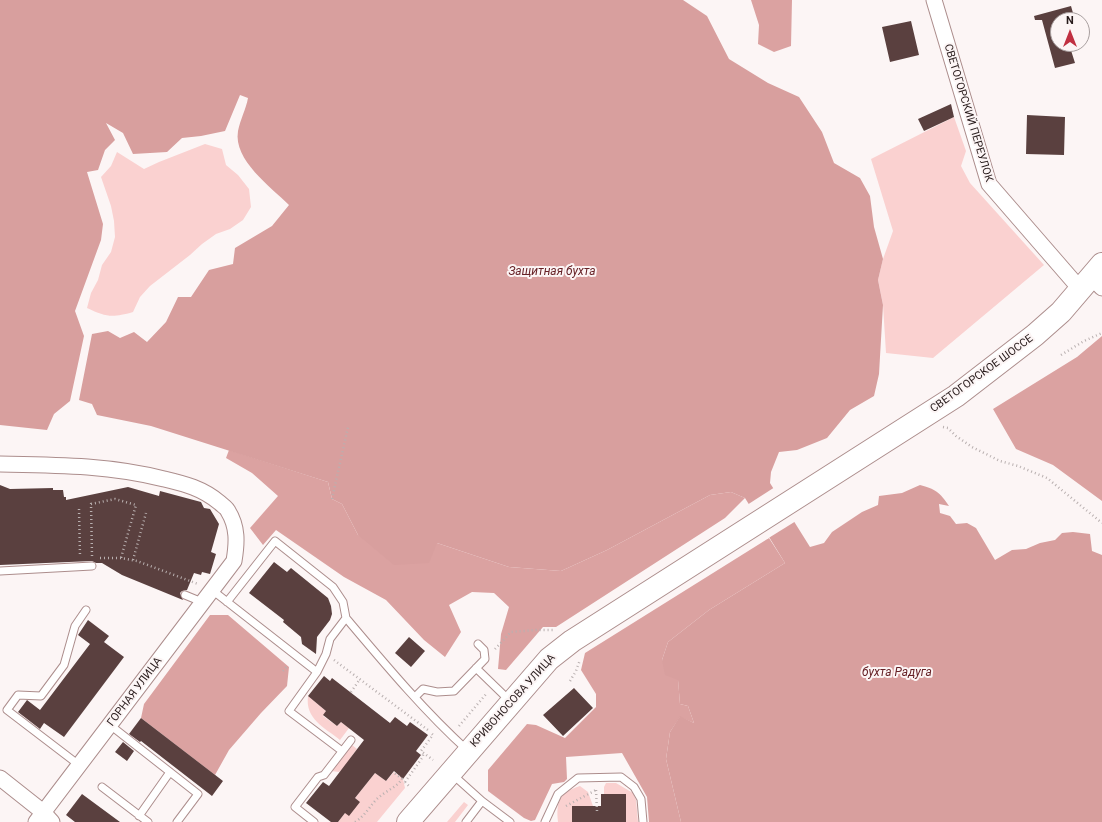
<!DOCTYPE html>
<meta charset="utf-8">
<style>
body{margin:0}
#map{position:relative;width:1102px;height:822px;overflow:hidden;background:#fcf5f5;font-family:Roboto,sans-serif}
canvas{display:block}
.north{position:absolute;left:1050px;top:12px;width:40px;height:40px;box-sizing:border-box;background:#fcf5f5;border:1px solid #a79e9e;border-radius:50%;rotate:0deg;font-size:11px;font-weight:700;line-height:16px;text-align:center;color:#271b1b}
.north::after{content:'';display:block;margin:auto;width:14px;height:18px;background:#c03041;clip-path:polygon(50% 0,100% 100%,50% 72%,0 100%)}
</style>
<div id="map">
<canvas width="1102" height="822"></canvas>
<div class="north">N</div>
</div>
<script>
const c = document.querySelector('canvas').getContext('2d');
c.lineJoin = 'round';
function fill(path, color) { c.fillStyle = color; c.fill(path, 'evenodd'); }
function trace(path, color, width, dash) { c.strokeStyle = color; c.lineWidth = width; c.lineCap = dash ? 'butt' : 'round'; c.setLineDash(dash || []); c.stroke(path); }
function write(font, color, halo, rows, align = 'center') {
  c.font = font + ' Roboto,sans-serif'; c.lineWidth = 4; c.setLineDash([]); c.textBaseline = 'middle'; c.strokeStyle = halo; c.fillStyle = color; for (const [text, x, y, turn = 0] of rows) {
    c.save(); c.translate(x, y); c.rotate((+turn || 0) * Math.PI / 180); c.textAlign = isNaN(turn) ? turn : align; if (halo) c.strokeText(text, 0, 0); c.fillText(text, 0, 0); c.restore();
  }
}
const green = new Path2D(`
 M 954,117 L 966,151 L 961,166 L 970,183 L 1044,265 L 933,358 L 886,353 L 883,305 L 878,280 L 883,259 L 893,231 L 871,159 Z
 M 205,144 L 222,149 L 226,165 L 238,175 L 249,189 L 251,207 L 243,220 L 230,229 L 216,234 L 202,244 L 190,255 L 150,286 L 140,297 L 133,312 C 112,318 106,317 87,308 L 91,293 L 98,280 L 102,265 L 111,252 L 115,237 L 114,221 L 111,206 L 101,177 L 111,166 L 117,152 L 144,169 L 159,162 Z
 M 308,696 L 326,711 L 323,716 L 337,726 L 341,722 L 349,728 L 340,740 C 324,727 305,719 308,696 Z
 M 352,745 L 357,749 L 351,757 L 354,760 L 339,772 L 331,771 Z
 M 394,772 L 403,779 L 405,788 L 377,822 L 338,822 L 345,813 L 360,802 L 355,798 L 375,773 L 386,781 Z
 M 606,783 L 616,783 L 633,793 L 636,800 L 638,822 L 626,822 L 626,794 L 604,794 L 604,787 Z
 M 580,786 L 588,792 L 593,806 L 572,806 L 572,822 L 558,822 C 556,801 559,793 580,786 Z
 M 464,802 L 468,805 L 455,822 L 447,822 Z`);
const forest = new Path2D(`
 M 751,0 L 792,0 L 791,46 L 774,52 L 758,44 L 759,25 Z
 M 1102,336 L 1102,501 L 1053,465 L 1016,449 L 993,409 L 1077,357 Z
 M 229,450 L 328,482 L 332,499 L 342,504 L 358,535 L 437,543 L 509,567 L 561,571 L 607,550 L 710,495 L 731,492 L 745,498 L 725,518 L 556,627 L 543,627 L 506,670 L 498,669 L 501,634 L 509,607 L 494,593 L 472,592 L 449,605 L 461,632 L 445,657 L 424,640 L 386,600 L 344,577 L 276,530 L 263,545 L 250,528 L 278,496 L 252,473 L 226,458 Z
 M 769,538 L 785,563 L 709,610 L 668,642 L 662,660 L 678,679 L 680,704 L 688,706 L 694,723 L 680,717 L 670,732 L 666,759 L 681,822 L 649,822 L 647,797 L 622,753 L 566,757 L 567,779 L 564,782 L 552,784 L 535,820 L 531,821 L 524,818 L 488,791 L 488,770 L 527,724 L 536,725 L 565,738 L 596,707 L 596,694 L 581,670 L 585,653 Z
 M 210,615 L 228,615 L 289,667 L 287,686 L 261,713 L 229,750 L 215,775 L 141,718 L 144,704 Z`);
const water = new Path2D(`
 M 0,0 L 683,0 L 707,16 L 729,59 L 768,83 L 799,97 L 822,132 L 834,163 L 860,178 L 870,196 L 874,227 L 883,259 L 878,280 L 883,305 L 879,374 L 874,396 L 850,410 L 827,438 L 797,450 L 779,452 L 771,472 L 770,483 L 810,547 L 824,543 L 832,532 L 862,512 L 878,505 L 879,496 L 902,493 L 920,485 C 935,489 940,492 949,506 L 939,504 L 940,513 L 950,516 L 956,524 L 967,523 L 976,528 L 995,560 L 1012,550 L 1026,549 L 1040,543 L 1055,540 L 1062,533 L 1073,532 L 1090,534 L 1092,551 L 1102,555 L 1102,822 L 681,822 L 666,759 L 670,732 L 680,716 L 694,723 L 688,706 L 680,704 L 678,680 L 665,675 L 662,660 L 668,642 L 709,610 L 785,563 L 745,498 L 731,492 L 710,495 L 607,550 L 561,571 L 509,567 L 437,543 L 429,563 L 394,565 L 358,535 L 342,504 L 332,499 L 328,482 L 151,426 L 97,415 L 92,404 L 79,400 L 92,334 L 108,331 L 120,338 L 134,332 L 147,342 L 166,322 L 178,297 L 191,297 L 209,270 L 233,264 L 235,248 L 272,226 L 289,205 C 271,187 233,160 238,131 C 240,120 246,109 248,98 L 240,95 L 225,131 L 201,136 L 182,138 L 167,152 L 133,154 L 123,133 L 106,123 L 115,140 L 105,150 L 98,170 L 87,172 L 103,224 L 101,240 L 75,311 L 84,336 L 70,401 L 54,414 L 47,430 L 0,425 Z`);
const pier = new Path2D(`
 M 775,487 L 796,521 L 767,539 L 747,505 Z`);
const building = new Path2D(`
 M 1071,6 L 1075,20 L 1058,20 L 1058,44 L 1069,44 L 1075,63 L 1055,68 L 1042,20 L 1035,20 L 1034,16 Z
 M 911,21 L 919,55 L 890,62 L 882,27 Z
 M 951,104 L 954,117 L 924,131 L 918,119 Z
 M 1027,115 L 1065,117 L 1064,155 L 1026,154 Z
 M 0,485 L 10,489 L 53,488 L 53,490 L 63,490 L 64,497 L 66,497 L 66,500 L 128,487 L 159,496 L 160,491 L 201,502 L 204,508 L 210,509 L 219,524 L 211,552 L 216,554 L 210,574 L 202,572 L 201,575 L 194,573 L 187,590 L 182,591 L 180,593 L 183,600 L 122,575 L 102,563 L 96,563 L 92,561 L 0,565 Z
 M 274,562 L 287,572 L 291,568 L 328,598 L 331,606 L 332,614 L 330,620 L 317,637 L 316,654 L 302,644 L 301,637 L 283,622 L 284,620 L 249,593 Z
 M 88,620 L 109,636 L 104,642 L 124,657 L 64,737 L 44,723 L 40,729 L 18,712 L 27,700 L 40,710 L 90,644 L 78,635 Z
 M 409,637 L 425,651 L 411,667 L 395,653 Z
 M 324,676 L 330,681 L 332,678 L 390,723 L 395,717 L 407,726 L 410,722 L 428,735 L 416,751 L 421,755 L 403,779 L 394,771 L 386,781 L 375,773 L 355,798 L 360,802 L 349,816 L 345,813 L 338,822 L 331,822 L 306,803 L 323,782 L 329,786 L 364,740 L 341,722 L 337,726 L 323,715 L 326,711 L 308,696 Z
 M 574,688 L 593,708 L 563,736 L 543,715 Z
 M 141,718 L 223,781 L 212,796 L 141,741 L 140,742 L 129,734 Z
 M 123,742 L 134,751 L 127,761 L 115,752 Z
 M 82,794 L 120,822 L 75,822 L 66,815 Z
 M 601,794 L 626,794 L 626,822 L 572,822 L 572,806 L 601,806 Z`);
const path = new Path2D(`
 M 1061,355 L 1084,341 L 1102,333
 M 943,427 L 948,428 L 956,436 L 972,447 L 1000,461 L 1018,466 L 1047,478 L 1102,523
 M 332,499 L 348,427
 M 79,509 L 80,556
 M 92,556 L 91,504 L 115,499 L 136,505 L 121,558
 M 100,558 L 121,558 L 137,561 L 198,584
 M 133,560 L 146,513
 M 495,649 L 511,632 L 536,630 L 555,630
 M 334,660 L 428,730
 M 283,671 L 288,665
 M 570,681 L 576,671 L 580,660
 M 351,692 L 360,679
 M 459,726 L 487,693
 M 432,734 L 433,735 L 421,751 L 433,760
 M 405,782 L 422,758 L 424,752
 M 405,782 L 410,787
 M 596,790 L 597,811
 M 566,806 L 596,790
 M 355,822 C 365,816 369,807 377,799 C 385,791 396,788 402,779 L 393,772`);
const lane = new Path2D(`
 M 0,571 L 92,566
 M 212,590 L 317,672
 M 185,595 L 202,602
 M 227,602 L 275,541 L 333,587 L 343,602 L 346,618 C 384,663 423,710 467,750
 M 476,668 L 510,701
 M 415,697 L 423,689 L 437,692 L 454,691 L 485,659 L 484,650 L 478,644
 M 110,725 L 198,794 L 177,822
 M 342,751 L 289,711 L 317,672 L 326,654 L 330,639 L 346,618
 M 79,765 L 7,710 L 18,695 L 41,696 L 64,665 L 75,626 L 86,610
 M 452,774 L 482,801 L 510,822
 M 102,787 L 148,822
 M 139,816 L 170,772
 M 314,822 L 295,807 L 318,777 L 324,775 L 351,740
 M 466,822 L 482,801
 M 545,822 L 558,794 L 578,778 L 621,777 L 634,787 L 641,799 L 643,822`);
const street = new Path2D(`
 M 934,0 L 989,184 L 1081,290
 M 1091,277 L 1102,288
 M 0,464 C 56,465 109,465 164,479 C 185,484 202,488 220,503 C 222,505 227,508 228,511 C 238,527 237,543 234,561 L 36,822
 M 0,778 L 43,812 L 52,822`);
const primary = new Path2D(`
 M 408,822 L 549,659 L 572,641 L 956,396 L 1035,335 L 1061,312 L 1102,264`);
const streetNames = [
 ["СВЕТОГОРСКИЙ ПЕРЕУЛОК",968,113,73],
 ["СВЕТОГОРСКОЕ ШОССЕ",982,374,-36],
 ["ГОРНАЯ УЛИЦА",135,692,-53],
 ["КРИВОНОСОВА УЛИЦА",513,701,-48]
];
const waterNames = [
 ["Защитная бухта",552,272],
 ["бухта Радуга",897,673]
];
fill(green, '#fad1d0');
fill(forest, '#dba2a1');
fill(water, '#d89f9e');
fill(pier, '#fcf5f5');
fill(building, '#5a403f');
trace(lane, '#ac8d8c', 9);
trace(street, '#ac8d8c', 17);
trace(primary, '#ac8d8c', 24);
trace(path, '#b9b0b0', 2.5, [1, 3]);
trace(lane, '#fff', 7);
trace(street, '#fff', 15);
trace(primary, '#fff', 22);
write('11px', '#271b1b', '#fcf5f5', streetNames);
write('italic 12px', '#662126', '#fcf5f5', waterNames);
</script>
